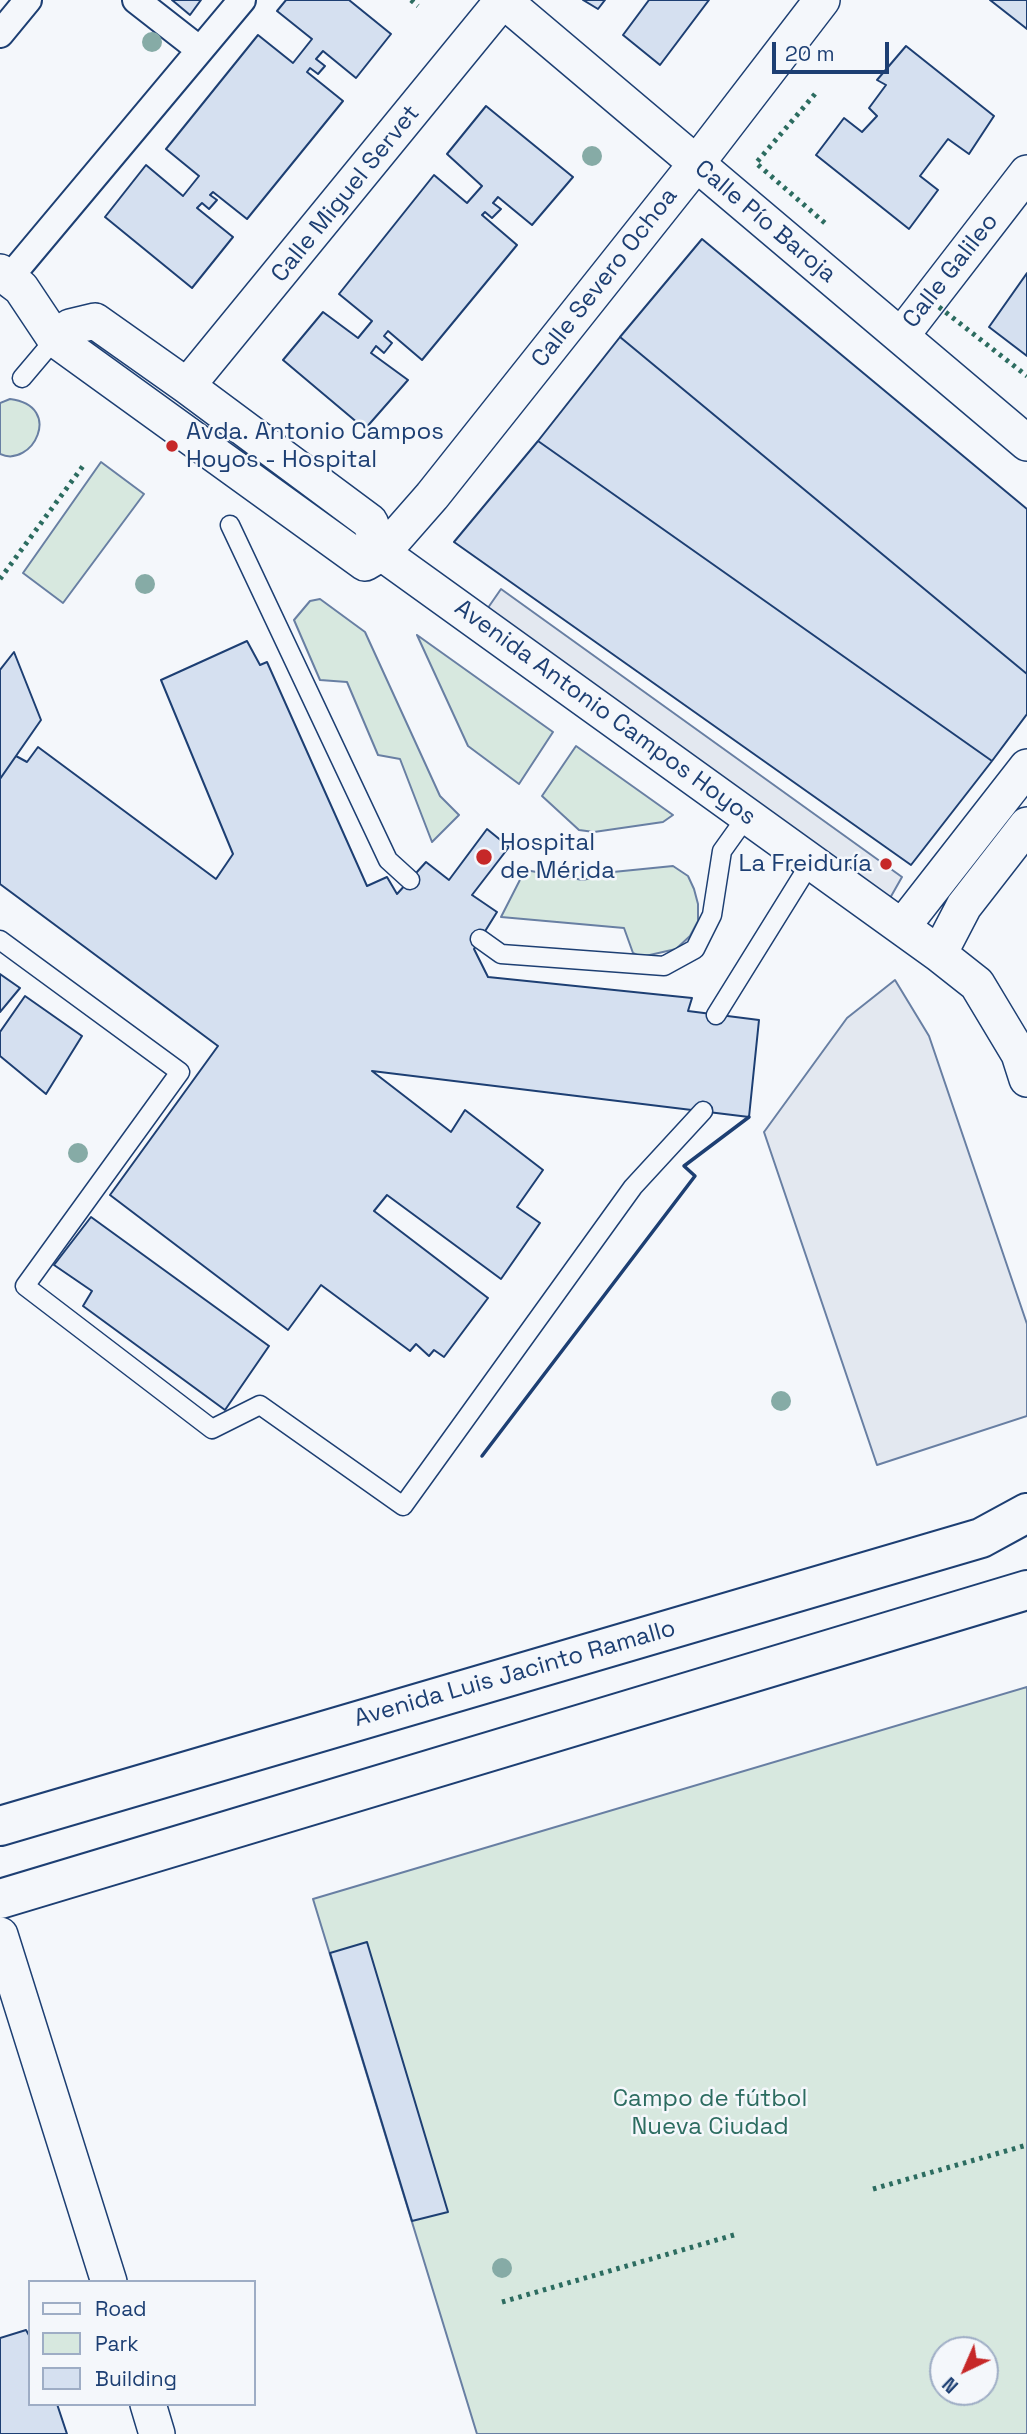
<!DOCTYPE html>
<meta charset="utf-8">
<style>
body{margin:0}
#map{position:relative;width:1027px;height:2434px;overflow:hidden;background:#f4f7fb;font-family:"Space Grotesk",sans-serif}
canvas{display:block}
.legend{position:absolute;left:28px;top:2280px;width:228px;height:126px;box-sizing:border-box;background:#f4f7fb;border:2px solid #9eadc5;margin:0;padding:9px 12px;list-style:none;font-size:21px;color:#1d3f73}
.legend li{display:flex;align-items:center;gap:14px;height:35px}
.legend b{width:35px;border:2px solid #9eadc5}
.north{position:absolute;left:929px;top:2336px;width:70px;height:70px;box-sizing:border-box;background:#f4f7fb;border:2px solid #9eadc5;border-radius:50%;rotate:224deg;font-size:19px;font-weight:700;line-height:28px;text-align:center;color:#1d3f73}
.north::after{content:'';display:block;margin:auto;width:24px;height:32px;background:#c62828;clip-path:polygon(50% 0,100% 100%,50% 72%,0 100%)}
.scale{position:absolute;left:772px;top:42px;width:117px;height:32px;box-sizing:border-box;border:4px solid #1d3f73;border-top:0;padding-left:9px;font-size:21px;line-height:24px;white-space:nowrap;color:#1d3f73;-webkit-text-stroke:5px #f4f7fb;paint-order:stroke}
</style>
<div id="map">
<canvas width="1027" height="2434"></canvas>
<ul class="legend">
<li><b style="height:9px;background:#f4f7fb"></b>Road</li>
<li><b style="height:19px;background:#d7e8df"></b>Park</li>
<li><b style="height:19px;background:#d5e0f0"></b>Building</li>
</ul>
<div class="north">N</div>
<div class="scale">20 m</div>
</div>
<script>
const c = document.querySelector('canvas').getContext('2d');
c.lineJoin = 'round';
function fill(path, color) { c.fillStyle = color; c.fill(path, 'evenodd'); }
function trace(path, color, width, dash) { c.strokeStyle = color; c.lineWidth = width; c.lineCap = dash ? 'butt' : 'round'; c.setLineDash(dash || []); c.stroke(path); }
function write(font, color, halo, rows, align = 'center') {
  c.font = font + ' "Space Grotesk",sans-serif'; c.lineWidth = 5; c.setLineDash([]); c.textBaseline = 'middle'; c.strokeStyle = halo; c.fillStyle = color; for (const [text, x, y, turn = 0] of rows) {
    c.save(); c.translate(x, y); c.rotate((+turn || 0) * Math.PI / 180); c.textAlign = isNaN(turn) ? turn : align; if (halo) c.strokeText(text, 0, 0); c.fillText(text, 0, 0); c.restore();
  }
}
const green = new Path2D(`
 M 10,399 C 65,406 32,469 0,454 L 0,403 Z
 M 101,462 L 144,494 L 63,603 L 23,573 Z
 M 320,599 L 365,632 L 440,796 L 459,815 L 432,842 L 400,759 L 378,755 L 347,682 L 320,680 L 294,620 L 310,601 Z
 M 417,635 L 553,732 L 519,784 L 468,746 Z
 M 576,746 L 673,815 L 663,822 L 594,832 L 579,830 L 542,796 Z
 M 673,866 L 688,876 L 694,889 L 698,904 L 698,921 L 690,936 L 676,949 L 641,957 L 633,953 L 624,928 L 501,917 L 525,870 L 583,880 L 613,872 Z
 M 1027,1687 L 1027,2434 L 477,2434 L 313,1899 ZM 943,2350 L 985,2350 L 985,2392 L 943,2392 Z`);
const parking = new Path2D(`
 M 501,589 L 902,877 L 885,907 L 483,615 Z
 M 895,980 L 929,1036 L 1027,1324 L 1027,1416 L 877,1465 L 764,1132 L 847,1018 Z`);
const building = new Path2D(`
 M 172,0 L 201,0 L 190,15 Z
 M 286,0 L 349,0 L 391,34 L 356,78 L 323,51 L 316,59 L 325,66 L 318,74 L 310,68 L 307,72 L 343,101 L 247,219 L 213,192 L 210,195 L 217,200 L 209,209 L 202,203 L 197,208 L 233,237 L 192,288 L 105,217 L 146,165 L 183,196 L 199,176 L 166,149 L 258,35 L 293,63 L 312,39 L 277,11 Z
 M 583,0 L 605,0 L 598,9 Z
 M 649,0 L 709,0 L 660,65 L 623,35 Z
 M 990,0 L 1027,0 L 1027,29 Z
 M 906,46 L 994,116 L 969,154 L 948,139 L 920,176 L 938,190 L 909,229 L 816,155 L 844,118 L 862,132 L 877,116 L 869,108 L 886,85 L 877,80 Z
 M 486,106 L 573,177 L 532,225 L 498,197 L 493,203 L 501,209 L 492,218 L 485,212 L 482,215 L 517,245 L 422,360 L 388,331 L 384,336 L 392,343 L 384,353 L 376,346 L 371,353 L 408,380 L 365,429 L 283,360 L 323,312 L 358,338 L 372,321 L 339,294 L 434,175 L 467,203 L 482,186 L 447,154 Z
 M 702,239 L 1027,509 L 1027,674 L 620,337 Z
 M 1027,273 L 1027,356 L 989,327 Z
 M 620,337 L 1027,674 L 1027,714 L 992,761 L 538,441 Z
 M 538,441 L 992,761 L 911,865 L 454,542 Z
 M 247,641 L 260,665 L 267,662 L 367,886 L 387,877 L 397,894 L 426,862 L 449,880 L 487,829 L 509,847 L 472,895 L 497,912 L 474,949 L 488,977 L 692,998 L 688,1011 L 759,1020 L 749,1117 L 372,1071 L 451,1132 L 465,1110 L 543,1170 L 517,1207 L 540,1223 L 501,1279 L 387,1195 L 374,1211 L 488,1298 L 444,1357 L 434,1350 L 429,1356 L 416,1344 L 410,1351 L 321,1285 L 288,1330 L 110,1195 L 218,1046 L 0,884 L 0,779 L 16,756 L 27,762 L 38,747 L 216,879 L 233,854 L 161,680 Z
 M 14,652 L 41,720 L 0,779 L 0,670 Z
 M 0,974 L 20,988 L 0,1012 Z
 M 25,996 L 82,1036 L 46,1094 L 0,1056 L 0,1032 Z
 M 91,1217 L 269,1346 L 225,1410 L 83,1306 L 92,1291 L 54,1265 Z
 M 367,1942 L 448,2212 L 412,2221 L 330,1953 Z
 M 26,2330 L 30,2337 L 30,2404 L 57,2404 L 67,2434 L 0,2434 L 0,2338 Z`);
const service = new Path2D(`
 M 22,378 L 55,339
 M 230,525 L 388,860 L 410,880
 M 480,939 L 501,954 L 664,966 L 695,949 L 712,915 L 722,851 L 747,816
 M 0,940 L 180,1072 L 25,1286 L 212,1429 L 260,1405 L 403,1506 L 633,1187 L 703,1111
 M 716,1015 L 811,862`);
const pedestrian = new Path2D(`
 M 136,0 L 200,50
 M 0,34 L 28,0
 M 9,278 L 242,0`);
const minor = new Path2D(`
 M 503,0 L 1027,443
 M 0,272 L 21,288 L 55,339 L 365,563 L 382,553 L 432,496 L 696,164 L 822,0
 M 901,336 L 1027,173
 M 55,339 L 70,327 L 95,321 L 187,386 L 370,522 L 382,553 L 939,954 L 977,984 L 1019,1054 L 1027,1079
 M 187,386 L 503,0
 M 902,927 L 1027,767
 M 939,954 L 964,906 L 1027,825
 M 0,1935 L 109,2282
 M 148,2404 L 157,2434`);
const primary = new Path2D(`
 M 0,1826 L 981,1538 L 1027,1513
 M 0,1899 L 1027,1590`);
const hedge = new Path2D(`
 M 411,0 L 418,6
 M 815,94 L 756,163 L 826,224
 M 939,307 L 1027,376
 M 0,579 L 83,466
 M 873,2189 L 1027,2145
 M 502,2302 L 734,2235`);
const wall = new Path2D(`
 M 482,1456 L 695,1176 L 684,1166 L 749,1117`);
const trees = [
 [152,42],
 [592,156],
 [145,584],
 [78,1153],
 [781,1401],
 [502,2268]
];
const markers = [
 [172,446,7,"#c62828"],
 [484,857,9,"#c62828"],
 [886,864,7,"#c62828"]
];
const streetNames = [
 ["Calle Miguel Servet",346,194,-51],
 ["Calle Pío Baroja",765,222,40],
 ["Calle Galileo",951,271,-52],
 ["Calle Severo Ochoa",605,278,-52],
 ["Avenida Antonio Campos Hoyos",605,713,36],
 ["Avenida Luis Jacinto Ramallo",515,1674,-16]
];
const poiNames = [
 ["Avda. Antonio Campos",186,432],
 ["Hoyos - Hospital",186,460],
 ["Hospital",500,843],
 ["de Mérida",500,871],
 ["La Freiduría",872,864,"right"]
];
const parkNames = [
 ["Campo de fútbol",710,2099],
 ["Nueva Ciudad",710,2127]
];
fill(green, '#d7e8df');
trace(green, '#687fa3', 2);
fill(parking, '#e3e8f0');
trace(parking, '#687fa3', 2);
fill(building, '#d5e0f0');
trace(building, '#1d3f73', 2);
trace(service, '#1d3f73', 21);
trace(pedestrian, '#1d3f73', 30);
trace(minor, '#1d3f73', 38);
trace(primary, '#1d3f73', 42);
trace(service, '#f4f7fb', 18);
trace(pedestrian, '#f4f7fb', 26);
trace(minor, '#f4f7fb', 35);
trace(primary, '#f4f7fb', 38);
trace(hedge, '#2c6c60', 5, [3.5, 5]);
trace(wall, '#1d3f73', 3.5);
c.fillStyle = '#86aba6';
for (const [x, y] of trees) { c.beginPath(); c.arc(x, y, 10, 0, 2 * Math.PI); c.fill(); }
for (const [x, y, r, color] of markers) { const dot = new Path2D(); dot.arc(x, y, r, 0, 2 * Math.PI); c.fillStyle = color; c.fill(dot); trace(dot, '#f4f7fb', 2.5); }
write('24px', '#1d3f73', '#f4f7fb', streetNames);
write('24px', '#1d3f73', '#f4f7fb', poiNames, 'left');
write('24px', '#2c6c60', '#f4f7fb', parkNames);
</script>
